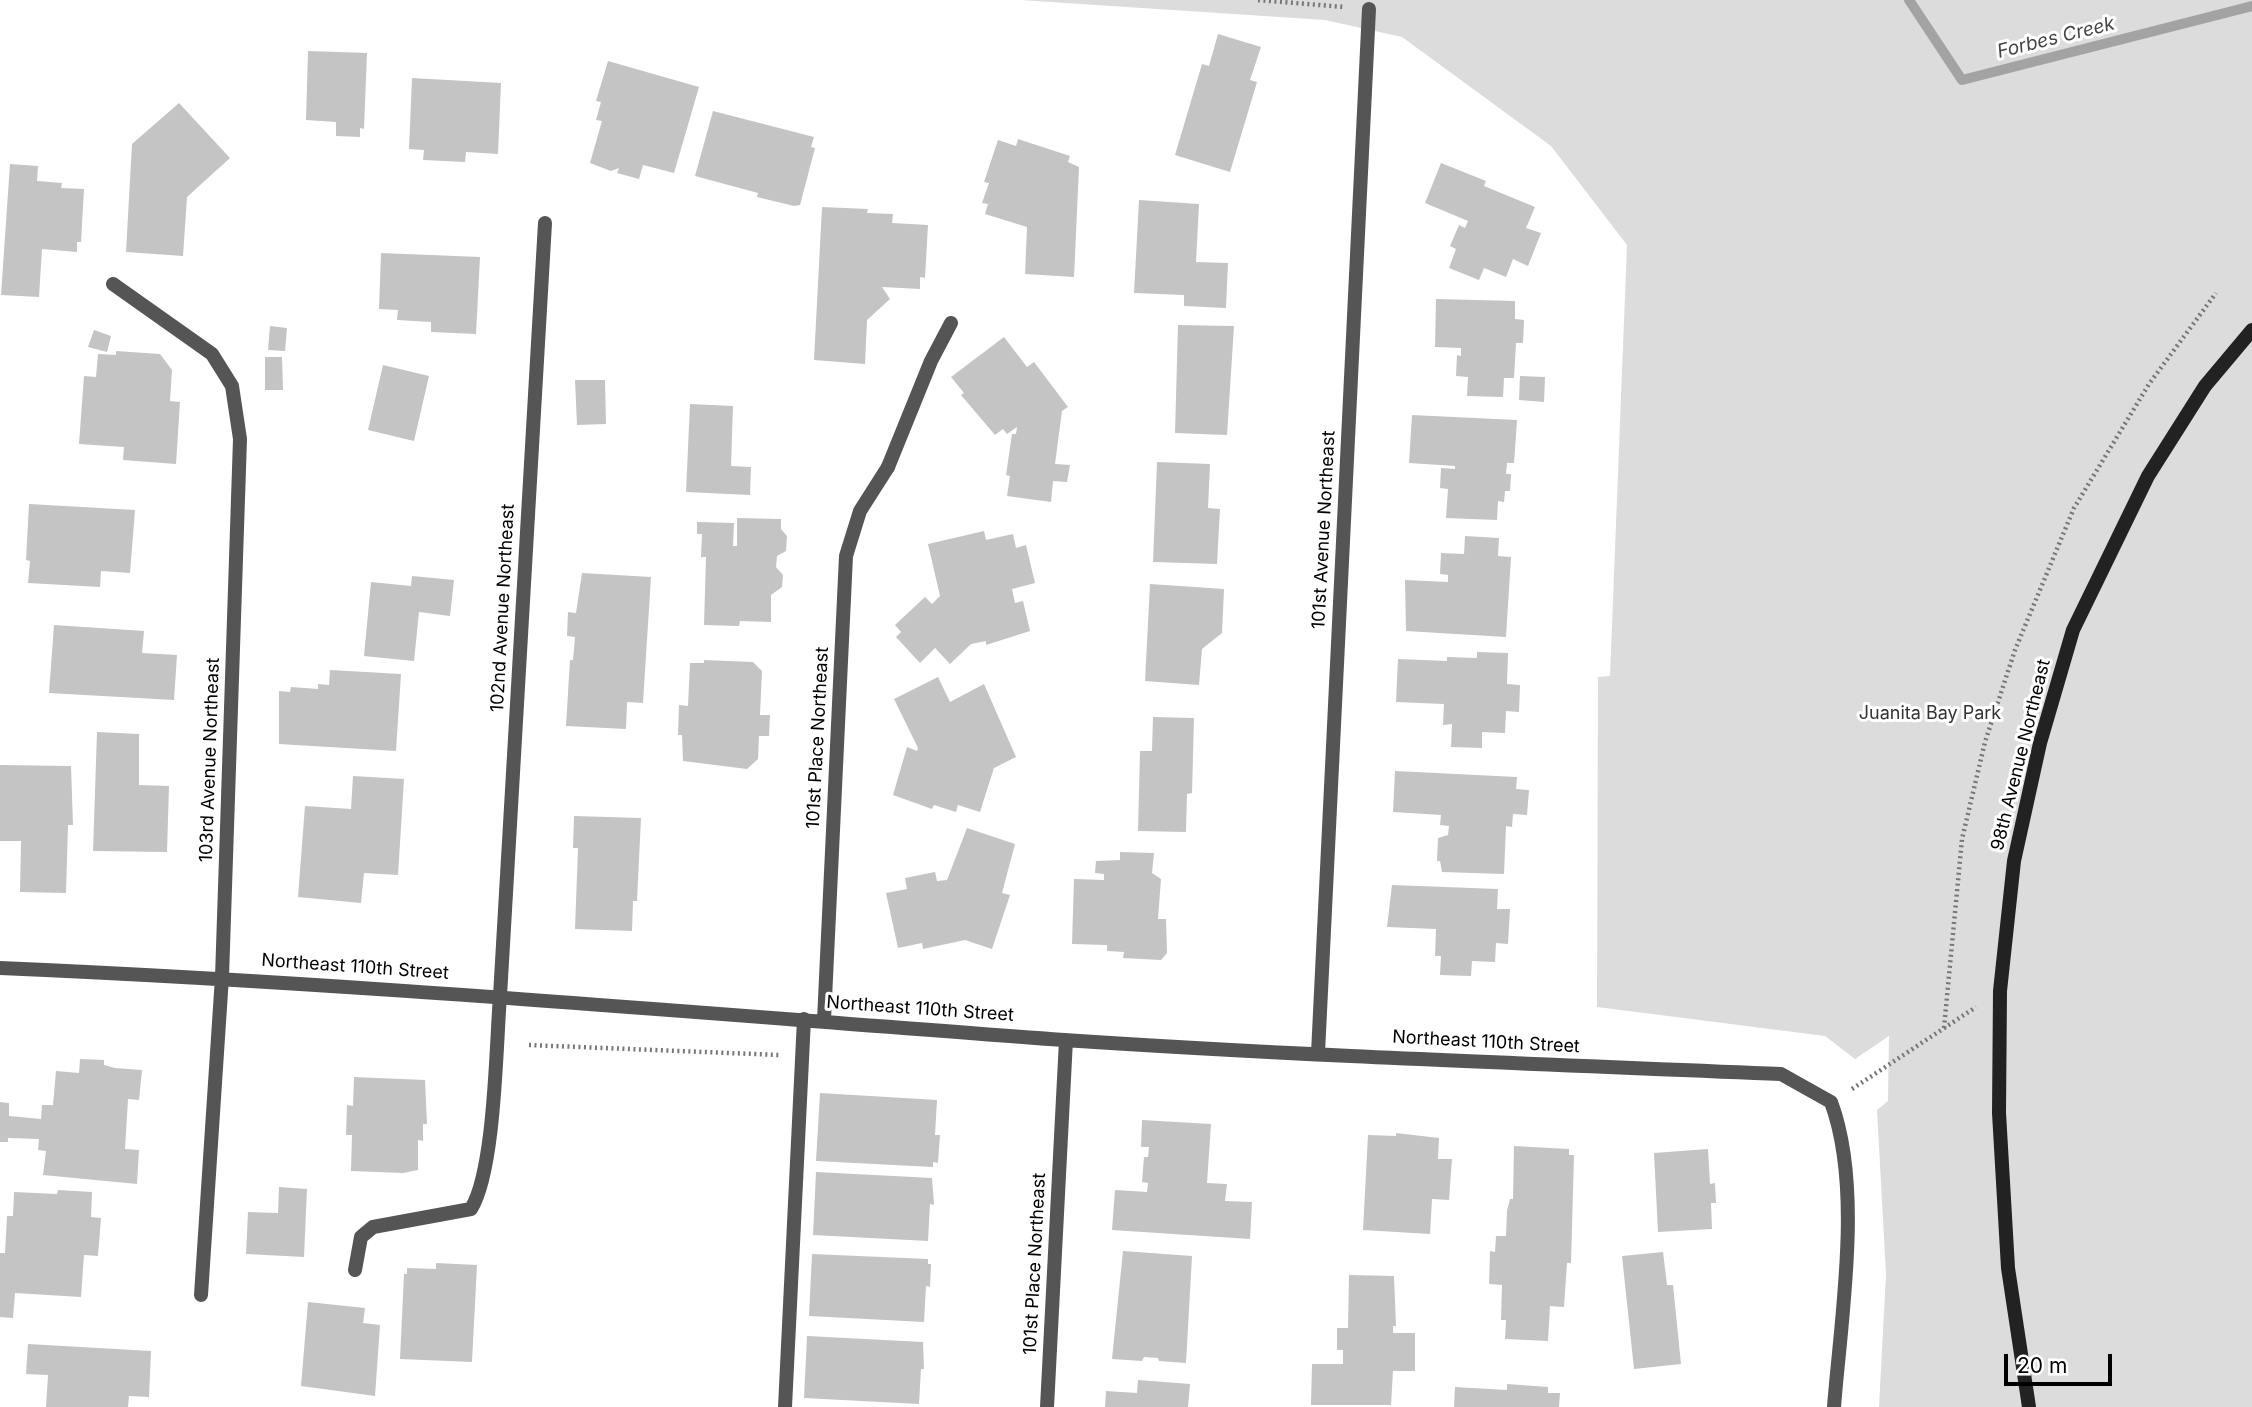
<!DOCTYPE html>
<style>
body{margin:0}
#map{position:relative;width:2252px;height:1407px;overflow:hidden;background:#fff;font-family:Inter,sans-serif}
canvas{display:block}
.scale{position:absolute;left:2004px;top:1354px;width:108px;height:32px;box-sizing:border-box;border:4px solid #000;border-top:0;padding-left:9px;font-size:21px;line-height:24px;white-space:nowrap;color:#000;-webkit-text-stroke:5px #fff;paint-order:stroke}
</style>
<div id="map">
<canvas width="2252" height="1407"></canvas>
<div class="scale">20 m</div>
</div>
<script>
const c = document.querySelector('canvas').getContext('2d');
c.lineJoin = 'round';
function fill(path, color) { c.fillStyle = color; c.fill(path, 'evenodd'); }
function trace(path, color, width, dash) { c.strokeStyle = color; c.lineWidth = width; c.lineCap = dash ? 'butt' : 'round'; c.setLineDash(dash || []); c.stroke(path); }
function write(font, color, halo, rows, align = 'center') {
  c.font = font + ' Inter,sans-serif'; c.lineWidth = 6; c.setLineDash([]); c.textBaseline = 'middle'; c.strokeStyle = halo; c.fillStyle = color; for (const [text, x, y, turn = 0] of rows) {
    c.save(); c.translate(x, y); c.rotate((+turn || 0) * Math.PI / 180); c.textAlign = isNaN(turn) ? turn : align; if (halo) c.strokeText(text, 0, 0); c.fillText(text, 0, 0); c.restore();
  }
}
const green = new Path2D(`
 M 1020,0 L 2252,0 L 2252,1407 L 1879,1407 L 1886,1274 L 1877,1110 L 1888,1101 L 1889,1036 L 1855,1059 L 1825,1036 L 1597,1007 L 1598,677 L 1610,676 L 1627,245 L 1551,146 L 1402,37 L 1325,20 Z`);
const stream = new Path2D(`
 M 1909,0 L 1962,80 L 2252,6`);
const building = new Path2D(`
 M 1218,34 L 1261,47 L 1250,80 L 1257,82 L 1230,172 L 1175,155 L 1202,64 L 1209,66 Z
 M 308,51 L 367,53 L 364,129 L 360,128 L 360,137 L 336,136 L 336,122 L 306,120 Z
 M 608,61 L 699,87 L 674,173 L 643,165 L 639,179 L 617,173 L 619,168 L 611,171 L 590,163 L 602,121 L 596,120 L 601,102 L 596,101 Z
 M 412,78 L 501,83 L 498,154 L 466,152 L 465,162 L 423,160 L 424,150 L 409,149 Z
 M 179,103 L 230,158 L 187,197 L 183,256 L 126,252 L 132,144 Z
 M 713,111 L 814,137 L 811,147 L 815,148 L 800,205 L 794,206 L 757,197 L 758,193 L 695,176 Z
 M 1018,139 L 1070,156 L 1068,162 L 1079,167 L 1074,277 L 1025,274 L 1027,227 L 985,214 L 988,204 L 982,203 L 989,183 L 984,182 L 998,140 L 1016,146 Z
 M 1441,163 L 1486,181 L 1484,186 L 1535,207 L 1526,228 L 1541,233 L 1528,266 L 1513,259 L 1506,277 L 1484,268 L 1479,280 L 1449,268 L 1456,249 L 1450,246 L 1459,225 L 1465,228 L 1468,221 L 1425,203 Z
 M 10,164 L 38,166 L 37,181 L 62,183 L 61,188 L 84,189 L 81,242 L 77,242 L 77,252 L 42,249 L 39,297 L 1,295 Z
 M 1139,200 L 1199,204 L 1196,262 L 1228,263 L 1226,308 L 1184,306 L 1184,295 L 1134,293 Z
 M 822,207 L 868,209 L 867,213 L 893,214 L 892,223 L 928,225 L 925,278 L 920,277 L 920,289 L 882,287 L 890,299 L 867,320 L 865,364 L 814,360 Z
 M 381,253 L 480,257 L 476,334 L 431,332 L 431,322 L 397,320 L 398,310 L 379,309 Z
 M 1436,299 L 1515,301 L 1515,319 L 1524,320 L 1523,343 L 1516,343 L 1514,378 L 1504,378 L 1503,397 L 1467,396 L 1468,377 L 1456,376 L 1457,355 L 1461,356 L 1461,348 L 1435,347 Z
 M 1178,325 L 1234,326 L 1227,435 L 1175,433 Z
 M 270,326 L 287,328 L 285,351 L 268,350 Z
 M 94,330 L 111,336 L 107,352 L 88,347 Z
 M 1004,337 L 1027,367 L 1034,362 L 1068,407 L 1062,411 L 1055,464 L 1070,465 L 1067,482 L 1053,481 L 1051,502 L 1007,496 L 1010,476 L 1006,475 L 1012,434 L 1016,434 L 1017,427 L 1007,434 L 1003,429 L 995,435 L 961,395 L 964,393 L 951,377 Z
 M 116,351 L 160,354 L 172,370 L 170,401 L 180,402 L 176,464 L 123,460 L 124,447 L 79,444 L 84,376 L 96,377 L 98,354 L 116,355 Z
 M 265,357 L 282,357 L 283,390 L 265,390 Z
 M 383,365 L 429,376 L 414,441 L 368,430 Z
 M 1520,376 L 1545,377 L 1544,402 L 1519,400 Z
 M 575,380 L 605,380 L 606,424 L 577,425 Z
 M 690,404 L 733,406 L 731,466 L 751,467 L 750,495 L 686,492 Z
 M 1412,415 L 1517,420 L 1514,463 L 1507,463 L 1506,474 L 1511,474 L 1510,491 L 1505,491 L 1504,502 L 1498,501 L 1497,520 L 1446,518 L 1448,489 L 1440,488 L 1441,468 L 1455,469 L 1455,466 L 1409,463 Z
 M 1157,462 L 1210,464 L 1208,508 L 1220,509 L 1217,564 L 1153,562 Z
 M 29,504 L 135,510 L 130,573 L 101,571 L 100,587 L 28,583 L 30,561 L 26,560 Z
 M 737,518 L 781,519 L 781,529 L 787,536 L 786,551 L 777,556 L 776,567 L 783,575 L 782,587 L 771,595 L 771,622 L 740,621 L 739,626 L 704,625 L 706,557 L 701,557 L 702,534 L 697,534 L 697,522 L 734,523 L 733,546 L 737,546 Z
 M 984,531 L 986,540 L 1013,534 L 1016,548 L 1026,545 L 1035,583 L 1012,589 L 1015,603 L 1023,601 L 1030,631 L 986,645 L 986,641 L 971,644 L 950,664 L 935,648 L 920,663 L 896,637 L 901,632 L 895,625 L 925,597 L 932,604 L 940,596 L 928,544 Z
 M 1465,536 L 1499,538 L 1498,556 L 1511,557 L 1506,637 L 1406,631 L 1405,580 L 1448,582 L 1448,575 L 1440,574 L 1441,553 L 1464,554 Z
 M 582,573 L 651,577 L 643,703 L 627,702 L 626,729 L 566,726 L 570,660 L 573,660 L 575,637 L 567,636 L 568,612 L 576,613 Z
 M 412,576 L 454,580 L 450,616 L 419,612 L 414,661 L 364,656 L 371,582 L 411,586 Z
 M 1150,584 L 1224,589 L 1222,633 L 1202,649 L 1199,685 L 1145,681 Z
 M 54,625 L 144,631 L 142,653 L 177,655 L 174,700 L 49,693 Z
 M 1477,652 L 1508,653 L 1507,684 L 1520,685 L 1519,712 L 1506,711 L 1505,733 L 1482,732 L 1482,748 L 1451,747 L 1452,724 L 1443,725 L 1444,704 L 1396,702 L 1398,659 L 1447,661 L 1447,657 L 1477,658 Z
 M 704,660 L 753,662 L 762,671 L 760,715 L 770,715 L 769,736 L 759,736 L 758,759 L 747,769 L 683,761 L 682,735 L 678,735 L 679,705 L 688,706 L 690,663 L 704,663 Z
 M 330,670 L 401,674 L 396,751 L 279,744 L 279,691 L 290,692 L 291,687 L 318,689 L 318,684 L 329,685 Z
 M 938,677 L 950,702 L 984,684 L 1016,757 L 994,768 L 980,812 L 958,805 L 956,812 L 934,805 L 932,809 L 893,795 L 907,747 L 917,751 L 918,748 L 894,699 Z
 M 1153,717 L 1194,718 L 1192,793 L 1187,794 L 1186,832 L 1138,831 L 1140,751 L 1152,751 Z
 M 97,732 L 139,734 L 139,785 L 169,786 L 167,852 L 93,851 Z
 M 0,765 L 71,766 L 73,825 L 68,825 L 66,893 L 20,892 L 21,841 L 0,841 Z
 M 1395,771 L 1517,777 L 1516,789 L 1529,790 L 1527,815 L 1513,814 L 1512,827 L 1506,826 L 1504,874 L 1442,872 L 1440,861 L 1437,861 L 1438,838 L 1448,835 L 1449,826 L 1440,825 L 1441,815 L 1393,812 Z
 M 353,776 L 404,779 L 398,875 L 364,873 L 361,903 L 298,897 L 305,806 L 351,809 Z
 M 574,816 L 641,818 L 637,901 L 633,901 L 632,931 L 575,929 L 578,848 L 573,848 Z
 M 967,828 L 1015,844 L 1002,893 L 1010,895 L 992,949 L 965,940 L 923,949 L 922,943 L 898,948 L 886,893 L 907,889 L 905,878 L 935,872 L 937,881 L 947,880 Z
 M 1120,852 L 1154,853 L 1152,873 L 1161,879 L 1158,919 L 1166,919 L 1167,953 L 1161,960 L 1123,958 L 1124,952 L 1107,951 L 1107,945 L 1072,944 L 1074,879 L 1104,880 L 1104,874 L 1095,873 L 1096,861 L 1120,860 Z
 M 1392,885 L 1498,889 L 1497,909 L 1510,909 L 1508,944 L 1496,943 L 1495,962 L 1472,961 L 1471,976 L 1440,975 L 1441,956 L 1435,956 L 1436,929 L 1387,927 Z
 M 80,1059 L 104,1060 L 104,1065 L 115,1068 L 142,1070 L 139,1100 L 128,1099 L 125,1149 L 139,1150 L 137,1184 L 43,1175 L 46,1151 L 38,1150 L 39,1139 L 8,1138 L 8,1142 L 0,1142 L 0,1102 L 9,1103 L 9,1116 L 41,1119 L 42,1105 L 53,1105 L 56,1071 L 79,1073 Z
 M 354,1077 L 425,1080 L 427,1124 L 423,1124 L 423,1141 L 418,1140 L 418,1170 L 403,1173 L 351,1171 L 352,1135 L 346,1135 L 347,1105 L 353,1106 Z
 M 820,1093 L 937,1100 L 935,1135 L 940,1135 L 938,1163 L 933,1162 L 933,1167 L 816,1161 Z
 M 1142,1120 L 1211,1124 L 1207,1183 L 1227,1184 L 1225,1201 L 1252,1202 L 1250,1239 L 1112,1230 L 1115,1190 L 1147,1192 L 1148,1183 L 1142,1182 L 1144,1157 L 1148,1157 L 1149,1147 L 1141,1147 Z
 M 1396,1133 L 1439,1138 L 1438,1159 L 1452,1159 L 1449,1200 L 1432,1199 L 1430,1234 L 1363,1230 L 1368,1135 L 1396,1136 Z
 M 1514,1146 L 1569,1149 L 1569,1155 L 1574,1155 L 1571,1263 L 1567,1263 L 1564,1307 L 1550,1306 L 1548,1341 L 1505,1339 L 1506,1320 L 1501,1320 L 1502,1285 L 1489,1284 L 1490,1251 L 1495,1252 L 1496,1236 L 1506,1236 L 1507,1211 L 1510,1199 L 1513,1199 Z
 M 1708,1149 L 1710,1184 L 1715,1183 L 1716,1203 L 1711,1203 L 1712,1229 L 1658,1232 L 1654,1153 Z
 M 816,1172 L 932,1178 L 934,1205 L 930,1204 L 928,1241 L 813,1235 Z
 M 279,1187 L 307,1189 L 304,1257 L 246,1254 L 248,1212 L 278,1213 Z
 M 58,1190 L 92,1192 L 91,1217 L 101,1218 L 98,1256 L 84,1255 L 81,1297 L 15,1293 L 13,1318 L 0,1317 L 0,1253 L 5,1253 L 7,1216 L 13,1216 L 14,1192 L 57,1194 Z
 M 1123,1251 L 1192,1256 L 1186,1363 L 1159,1361 L 1158,1358 L 1144,1357 L 1142,1361 L 1112,1359 Z
 M 1663,1252 L 1667,1285 L 1673,1285 L 1681,1364 L 1634,1369 L 1622,1256 Z
 M 812,1254 L 928,1259 L 928,1264 L 931,1264 L 930,1287 L 926,1286 L 924,1322 L 809,1316 Z
 M 436,1263 L 477,1265 L 472,1362 L 400,1359 L 404,1274 L 407,1274 L 407,1268 L 436,1269 Z
 M 1349,1275 L 1394,1276 L 1396,1326 L 1393,1326 L 1393,1333 L 1415,1333 L 1415,1371 L 1393,1371 L 1391,1405 L 1311,1405 L 1312,1364 L 1343,1364 L 1343,1350 L 1337,1350 L 1337,1328 L 1348,1328 Z
 M 308,1302 L 365,1308 L 363,1323 L 380,1325 L 375,1396 L 301,1386 Z
 M 807,1336 L 923,1342 L 924,1369 L 921,1369 L 919,1404 L 804,1398 Z
 M 28,1344 L 151,1351 L 149,1397 L 129,1396 L 128,1407 L 46,1407 L 48,1375 L 26,1374 Z
 M 1138,1380 L 1190,1384 L 1188,1407 L 1105,1407 L 1106,1391 L 1137,1393 Z
 M 1507,1384 L 1548,1387 L 1548,1393 L 1560,1393 L 1559,1407 L 1454,1407 L 1455,1387 L 1507,1390 Z`);
const path = new Path2D(`
 M 1258,0 L 1344,7
 M 1944,1028 L 1962,839 L 1985,742 L 2015,650 L 2074,508 L 2149,384 L 2216,293
 M 529,1045 L 779,1055
 M 1852,1089 L 1976,1007`);
const lane = new Path2D(`
 M 888,467 L 931,361 L 951,323
 M 355,1270 L 361,1237 L 373,1227 L 471,1209 C 495,1170 496,1046 500,996
 M 785,1407 L 804,1019`);
const street = new Path2D(`
 M 113,284 L 212,354 L 232,386 L 240,439 L 222,977 L 201,1295
 M 0,968 C 355,983 709,1014 1064,1040 C 1303,1056 1542,1064 1781,1074 L 1831,1102 C 1863,1188 1841,1316 1834,1407
 M 500,996 L 545,223
 M 824,1020 L 846,556 L 860,511 L 888,467
 M 1318,1053 L 1369,9
 M 1047,1407 L 1066,1040`);
const secondary = new Path2D(`
 M 2029,1407 L 2008,1268 L 1999,1113 L 2000,991 L 2014,861 L 2040,743 L 2073,630 L 2148,476 L 2205,386 L 2252,330`);
const streetNames = [
 ["101st Avenue Northeast",1324,530,-87],
 ["102nd Avenue Northeast",503,608,-87],
 ["101st Place Northeast",818,738,-87],
 ["98th Avenue Northeast",2021,755,-76],
 ["103rd Avenue Northeast",210,760,-88],
 ["Northeast 110th Street",355,967,4],
 ["Northeast 110th Street",920,1009,4],
 ["Northeast 110th Street",1486,1042,3],
 ["101st Place Northeast",1035,1264,-87]
];
const parkNames = [
 ["Juanita Bay Park",1930,714]
];
const waterNames = [
 ["Forbes Creek",2056,38,-14]
];
fill(green, '#dcdcdc');
trace(stream, '#a3a3a3', 10);
fill(building, '#c4c4c4');
trace(path, '#777', 4.5, [2, 3.5]);
trace(lane, '#555', 14);
trace(street, '#555', 14);
trace(secondary, '#222', 14);
write('18px', '#000', '#fff', streetNames);
write('18px', '#333', '#fff', parkNames);
write('italic 19px', '#444', '#fff', waterNames);
</script>
